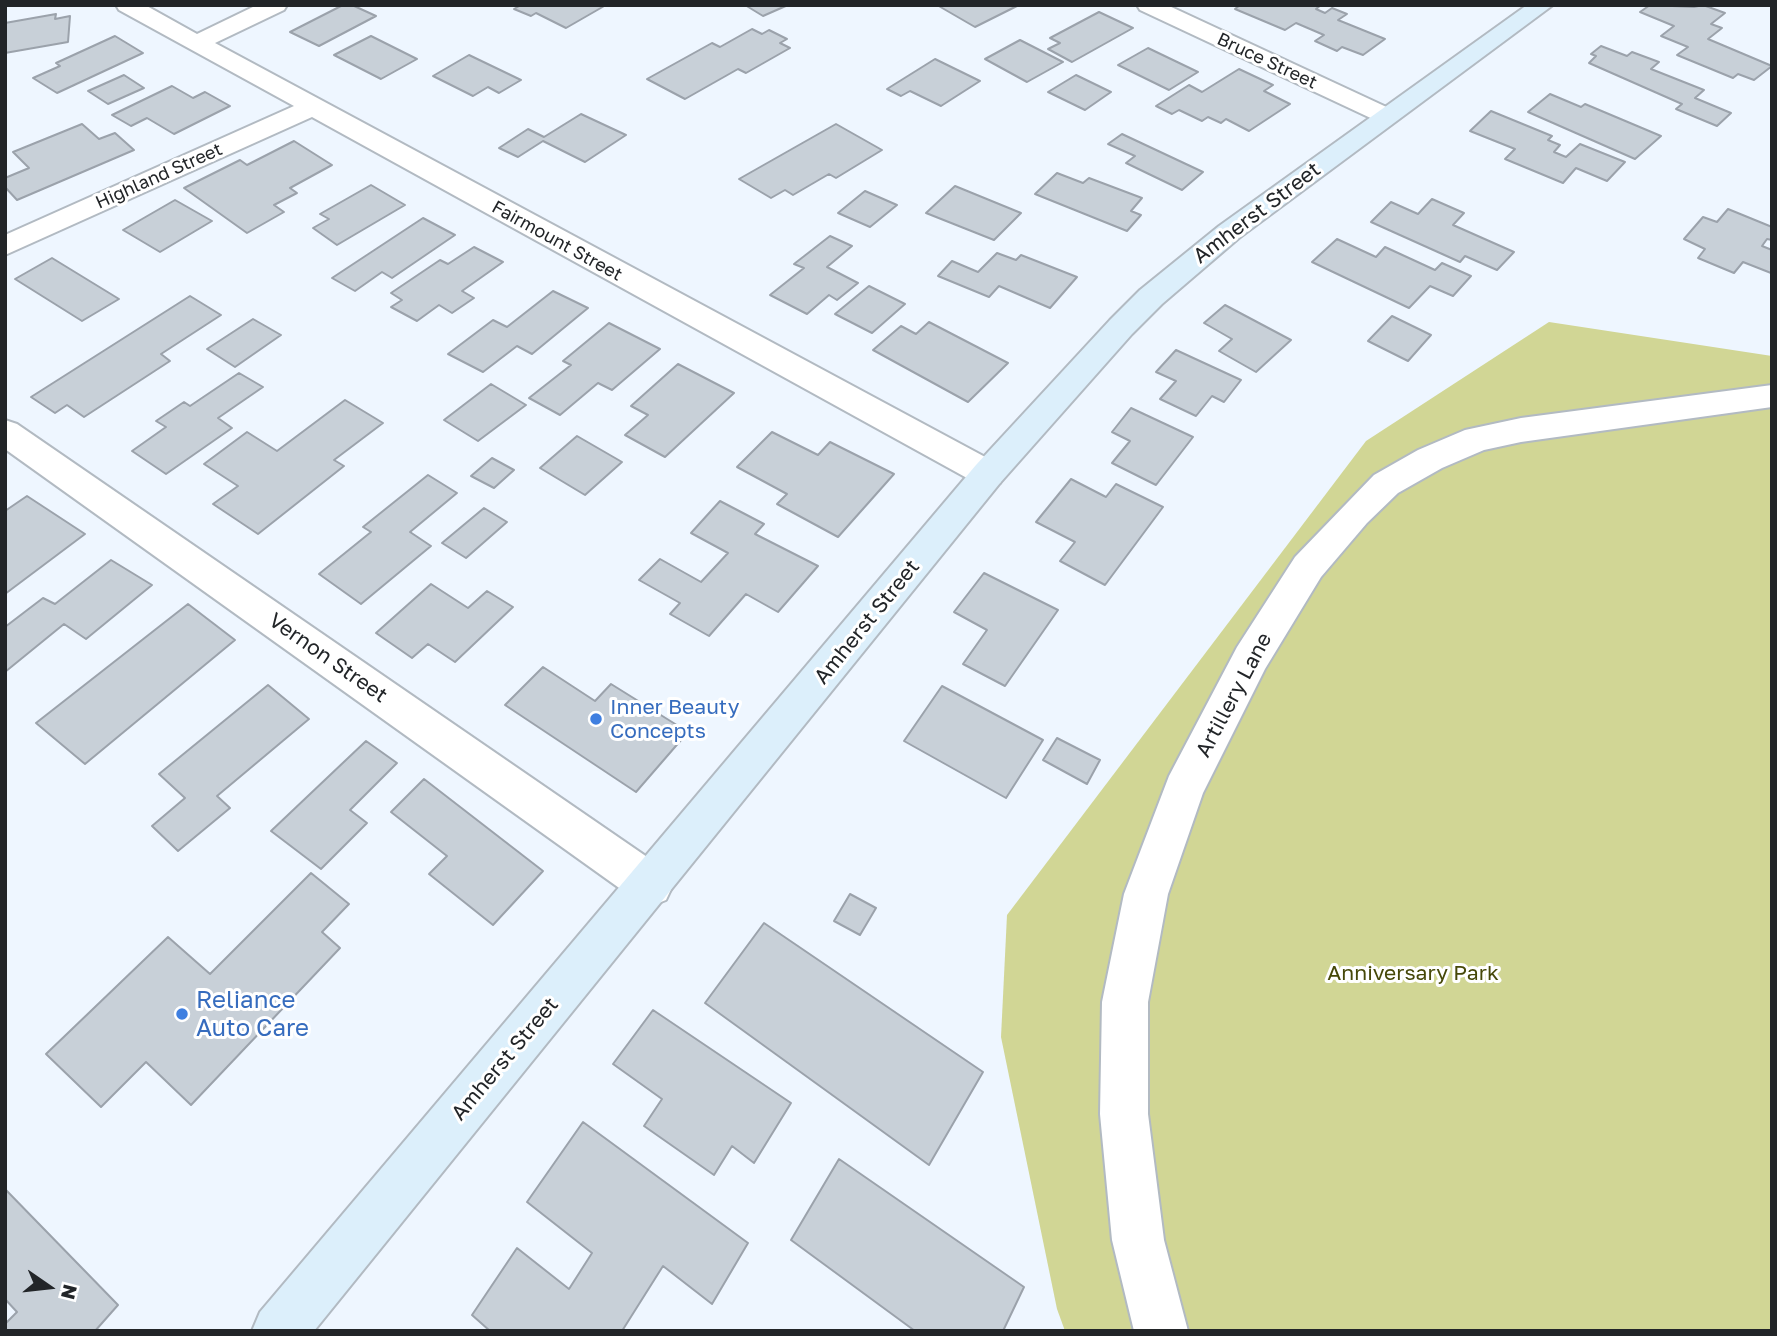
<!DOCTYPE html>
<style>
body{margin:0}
#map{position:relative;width:1777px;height:1336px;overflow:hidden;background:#eef6ff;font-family:"Golos Text",sans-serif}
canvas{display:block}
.frame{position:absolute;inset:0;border:7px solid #222528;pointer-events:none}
.north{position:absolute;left:14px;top:1252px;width:70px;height:70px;-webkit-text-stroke:5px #fff;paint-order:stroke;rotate:104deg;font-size:19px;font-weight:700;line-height:28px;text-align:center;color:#222528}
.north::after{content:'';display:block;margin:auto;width:24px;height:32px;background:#222528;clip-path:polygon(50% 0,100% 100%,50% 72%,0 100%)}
</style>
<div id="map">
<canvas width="1777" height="1336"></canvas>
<div class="frame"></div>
<div class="north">N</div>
</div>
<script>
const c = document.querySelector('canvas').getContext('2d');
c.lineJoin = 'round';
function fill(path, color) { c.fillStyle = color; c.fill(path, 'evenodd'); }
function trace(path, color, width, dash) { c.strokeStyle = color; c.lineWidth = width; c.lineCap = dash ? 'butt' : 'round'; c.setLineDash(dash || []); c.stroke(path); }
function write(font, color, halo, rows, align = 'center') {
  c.font = font + ' "Golos Text",sans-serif'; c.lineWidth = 6; c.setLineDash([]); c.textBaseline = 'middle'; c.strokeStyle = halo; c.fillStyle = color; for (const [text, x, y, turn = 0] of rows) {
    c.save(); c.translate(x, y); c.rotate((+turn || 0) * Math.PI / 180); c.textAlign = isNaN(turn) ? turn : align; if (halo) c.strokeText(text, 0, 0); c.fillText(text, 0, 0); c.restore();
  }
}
const green = new Path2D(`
 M 1549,322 L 1772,356 L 1772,1331 L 1065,1331 L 1057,1309 L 1001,1037 L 1007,915 L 1366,441 Z`);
const building = new Path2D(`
 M 343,5 L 352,5 L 376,16 L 319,46 L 290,32 Z
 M 521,5 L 606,5 L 566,28 L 536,13 L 531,16 L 514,9 Z
 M 745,5 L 788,5 L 763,16 Z
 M 937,5 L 1019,5 L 975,27 Z
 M 1240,5 L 1321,5 L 1316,9 L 1325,13 L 1332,8 L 1347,14 L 1338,20 L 1385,39 L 1363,55 L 1342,47 L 1337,51 L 1315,41 L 1324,35 L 1296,23 L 1285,30 L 1235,9 Z
 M 1650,5 L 1694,7 L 1703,5 L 1725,13 L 1711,24 L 1722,28 L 1708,39 L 1772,66 L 1754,80 L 1738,74 L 1733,78 L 1677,55 L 1688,47 L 1661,36 L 1674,26 L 1640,12 Z
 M 1099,12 L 1133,28 L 1072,62 L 1048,49 L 1060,43 L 1050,38 Z
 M 56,14 L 55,19 L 70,16 L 68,42 L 5,53 L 5,23 Z
 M 752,29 L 762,34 L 769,30 L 787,39 L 780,43 L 790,48 L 746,73 L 738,69 L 685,99 L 647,79 L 712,43 L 720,47 Z
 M 115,36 L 143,53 L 57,93 L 33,78 L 60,66 L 56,63 Z
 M 371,36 L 417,59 L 381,79 L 334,55 Z
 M 1020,40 L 1063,62 L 1027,82 L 985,59 Z
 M 1601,46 L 1627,56 L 1632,52 L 1659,62 L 1651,69 L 1704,90 L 1695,98 L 1731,113 L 1717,126 L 1676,109 L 1682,104 L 1589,63 L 1596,56 L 1591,54 Z
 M 1148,48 L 1198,72 L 1169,90 L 1118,65 Z
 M 469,55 L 521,80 L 499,93 L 488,87 L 473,96 L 433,76 Z
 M 935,59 L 980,81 L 941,106 L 910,91 L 901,96 L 887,89 Z
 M 1239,69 L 1273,85 L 1264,91 L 1290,104 L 1249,131 L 1226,119 L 1221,123 L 1208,117 L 1202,121 L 1179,110 L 1172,114 L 1156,106 L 1189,85 L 1202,92 Z
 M 124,75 L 144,88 L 108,104 L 88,91 Z
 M 1076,75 L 1111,92 L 1085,110 L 1048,92 Z
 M 172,86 L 193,98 L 205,92 L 230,106 L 174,134 L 147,118 L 131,126 L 112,115 Z
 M 1550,94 L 1581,107 L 1585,104 L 1661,136 L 1635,159 L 1528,112 Z
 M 1491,111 L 1552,136 L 1548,140 L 1560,145 L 1554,152 L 1566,157 L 1580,144 L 1625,162 L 1607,181 L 1576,168 L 1563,183 L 1505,159 L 1515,149 L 1470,131 Z
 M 581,114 L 626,135 L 585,162 L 543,141 L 518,157 L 499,148 L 528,129 L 544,137 Z
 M 82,124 L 99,139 L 115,133 L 134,150 L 17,200 L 5,187 L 5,178 L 29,168 L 13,152 Z
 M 836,124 L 882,150 L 836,178 L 829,174 L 793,195 L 785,190 L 771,198 L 739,179 Z
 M 1122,134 L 1203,172 L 1182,190 L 1126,163 L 1135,156 L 1108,144 Z
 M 294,141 L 332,165 L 290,188 L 297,193 L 274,205 L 284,212 L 247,233 L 184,188 L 240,160 L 247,165 Z
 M 1057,173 L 1083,183 L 1089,178 L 1142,198 L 1131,211 L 1141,215 L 1127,231 L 1035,194 Z
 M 371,185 L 405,205 L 337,245 L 313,228 L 329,219 L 320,214 Z
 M 955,186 L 1021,213 L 994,240 L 926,213 Z
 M 865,191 L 897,205 L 870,227 L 838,213 Z
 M 1432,199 L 1464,213 L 1453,225 L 1514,252 L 1497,270 L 1465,256 L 1460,262 L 1371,222 L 1391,202 L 1418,214 Z
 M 175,200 L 212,221 L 160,252 L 123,230 Z
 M 1728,209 L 1772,227 L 1772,240 L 1767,239 L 1762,246 L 1772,250 L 1771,273 L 1743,262 L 1734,273 L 1698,258 L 1705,249 L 1684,239 L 1703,217 L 1717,222 Z
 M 423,218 L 455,235 L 392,278 L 382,272 L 355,291 L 332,278 Z
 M 830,236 L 852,246 L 827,267 L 858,283 L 837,300 L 829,295 L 807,314 L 770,295 L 804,268 L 794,264 Z
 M 1337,239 L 1376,257 L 1385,247 L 1435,270 L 1442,263 L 1471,276 L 1453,296 L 1430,286 L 1409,308 L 1312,262 Z
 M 474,247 L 503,262 L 462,291 L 474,298 L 452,313 L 439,305 L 417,321 L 391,307 L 402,300 L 391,293 L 440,260 L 448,264 Z
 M 997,253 L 1016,260 L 1021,255 L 1077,277 L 1050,308 L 999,286 L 989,297 L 938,276 L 952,261 L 978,272 Z
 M 52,258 L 119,299 L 82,321 L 15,279 Z
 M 869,286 L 905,304 L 872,333 L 835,314 Z
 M 553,291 L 588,308 L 532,354 L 517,346 L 483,372 L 448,354 L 493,320 L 507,327 Z
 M 190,296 L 221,315 L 161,354 L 170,361 L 84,417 L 67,405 L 55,413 L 31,397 Z
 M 1225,305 L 1291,340 L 1256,372 L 1219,351 L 1232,339 L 1204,323 Z
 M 1392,316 L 1431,335 L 1408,361 L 1368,341 Z
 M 253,319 L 281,335 L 235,367 L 207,349 Z
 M 929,322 L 1008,363 L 968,402 L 873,350 L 901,326 L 916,334 Z
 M 609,323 L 660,349 L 612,390 L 598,383 L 560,415 L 529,398 L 571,365 L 563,361 Z
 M 1176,350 L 1241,380 L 1224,402 L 1212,396 L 1196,416 L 1160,399 L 1176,381 L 1156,372 Z
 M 678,364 L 734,393 L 665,457 L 625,435 L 648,415 L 631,406 Z
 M 239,373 L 263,387 L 218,418 L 232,428 L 166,474 L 132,451 L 166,427 L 156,421 L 184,402 L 190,406 Z
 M 491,384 L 526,405 L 478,441 L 444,420 Z
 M 345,400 L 383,423 L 334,460 L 344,466 L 258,534 L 213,504 L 238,486 L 204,464 L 247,432 L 277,451 Z
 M 1131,408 L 1193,437 L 1156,485 L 1112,463 L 1130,441 L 1112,432 Z
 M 772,432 L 818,455 L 830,442 L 894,474 L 838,537 L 777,504 L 787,494 L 737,467 Z
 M 577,436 L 622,462 L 585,495 L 540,468 Z
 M 492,458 L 514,470 L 494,488 L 471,476 Z
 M 428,475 L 457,493 L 410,532 L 431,546 L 361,604 L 319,574 L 371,532 L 363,527 Z
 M 1071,479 L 1106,497 L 1116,484 L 1163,507 L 1105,585 L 1060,561 L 1075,542 L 1036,522 Z
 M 27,496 L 85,534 L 5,594 L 5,511 Z
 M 720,501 L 764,524 L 755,534 L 818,566 L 778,612 L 746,594 L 709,636 L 670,614 L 680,603 L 639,580 L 660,559 L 701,582 L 728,553 L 691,533 Z
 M 484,508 L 507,522 L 466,558 L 442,543 Z
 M 111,560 L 152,585 L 86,639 L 64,624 L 5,672 L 5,627 L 43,598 L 55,604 Z
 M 984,573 L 1058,610 L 1005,686 L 963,664 L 987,630 L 954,612 Z
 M 431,584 L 468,608 L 487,591 L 513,607 L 455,662 L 428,644 L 412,658 L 376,633 Z
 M 188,604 L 235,640 L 85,764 L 36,723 Z
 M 543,667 L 595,701 L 611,684 L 688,732 L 636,792 L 505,705 Z
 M 268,685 L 309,719 L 217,796 L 230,808 L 178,851 L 152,826 L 185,798 L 159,774 Z
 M 942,686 L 1043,740 L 1006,798 L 904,741 Z
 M 1057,738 L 1100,760 L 1087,784 L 1043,760 Z
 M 366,741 L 397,763 L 350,810 L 367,823 L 321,869 L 271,831 Z
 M 424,779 L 543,871 L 493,925 L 429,874 L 447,856 L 391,812 Z
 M 311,873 L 349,904 L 322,932 L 340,948 L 191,1105 L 146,1062 L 101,1107 L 46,1054 L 168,937 L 210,974 Z
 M 850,894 L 876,908 L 860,935 L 834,921 Z
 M 764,923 L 983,1072 L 929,1165 L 705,1003 Z
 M 653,1010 L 791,1103 L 754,1163 L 732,1146 L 714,1175 L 644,1126 L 662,1099 L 613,1064 Z
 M 583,1122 L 748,1243 L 712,1304 L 663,1266 L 622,1331 L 490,1331 L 472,1315 L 517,1248 L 569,1289 L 592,1253 L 527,1202 Z
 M 839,1159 L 1024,1287 L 1003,1331 L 915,1331 L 791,1240 Z
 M 5,1189 L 118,1305 L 95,1331 L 5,1331 L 5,1324 L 17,1312 L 5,1299 Z`);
const minor = new Path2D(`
 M 116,5 L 145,5 L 197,34 L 257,5 L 287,5 L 284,10 L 215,43 L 1000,465 L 1005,474 L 1000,483 L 988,487 L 976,483 L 312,117 L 5,255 L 5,235 L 294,106 L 119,10 Z
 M 1137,5 L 1167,5 L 1395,111 L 1399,116 L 1395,121 L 1386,124 L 1377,121 L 1140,10 Z
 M 1772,385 L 1772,407 L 1521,442 L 1484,450 L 1442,468 L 1398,493 L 1367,523 L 1321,577 L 1265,669 L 1203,793 L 1168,894 L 1148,1002 L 1148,1114 L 1164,1240 L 1188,1331 L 1134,1331 L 1112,1240 L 1100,1114 L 1102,1002 L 1124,894 L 1169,776 L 1237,647 L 1295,557 L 1374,475 L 1418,450 L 1465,430 L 1521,418 Z
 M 5,420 L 17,424 L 666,870 L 673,885 L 666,900 L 651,906 L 636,900 L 5,449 Z`);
const secondary = new Path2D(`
 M 1527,5 L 1553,5 L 1239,238 L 1162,304 L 1132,334 L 1000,483 L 314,1331 L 252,1331 L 260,1312 L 976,465 L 1110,320 L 1140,290 L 1219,226 Z`);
const markers = [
 [596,719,7,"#3f7fe0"],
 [182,1014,7,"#3f7fe0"]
];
const farStreetnames = [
 ["Bruce Street",1267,61,25],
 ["Highland Street",159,176,-24],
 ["Fairmount Street",557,241,29]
];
const streetNames = [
 ["Amherst Street",1257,213,-37],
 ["Amherst Street",867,622,-51],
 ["Vernon Street",328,658,35],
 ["Artillery Lane",1234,695,-62],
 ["Amherst Street",505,1059,-50]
];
const shopNames = [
 ["Inner Beauty",610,707],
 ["Concepts",610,731]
];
const parkNames = [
 ["Anniversary Park",1413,973]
];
const nearShopnames = [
 ["Reliance",196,1000],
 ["Auto Care",196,1028]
];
fill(green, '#d1d695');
fill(building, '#c8d0d8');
trace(building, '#9ba2ab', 2);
trace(minor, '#b2bac2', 4);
trace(secondary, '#b2bac2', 4);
fill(minor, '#fff');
fill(secondary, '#dceffb');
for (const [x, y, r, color] of markers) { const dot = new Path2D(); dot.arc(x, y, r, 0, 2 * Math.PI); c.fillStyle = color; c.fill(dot); trace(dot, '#fff', 2.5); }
write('18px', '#222528', '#fff', farStreetnames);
write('21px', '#222528', '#fff', streetNames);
write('21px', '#366cbe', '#fff', shopNames, 'left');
write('21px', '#464808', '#fff', parkNames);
write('24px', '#366cbe', '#fff', nearShopnames, 'left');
</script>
